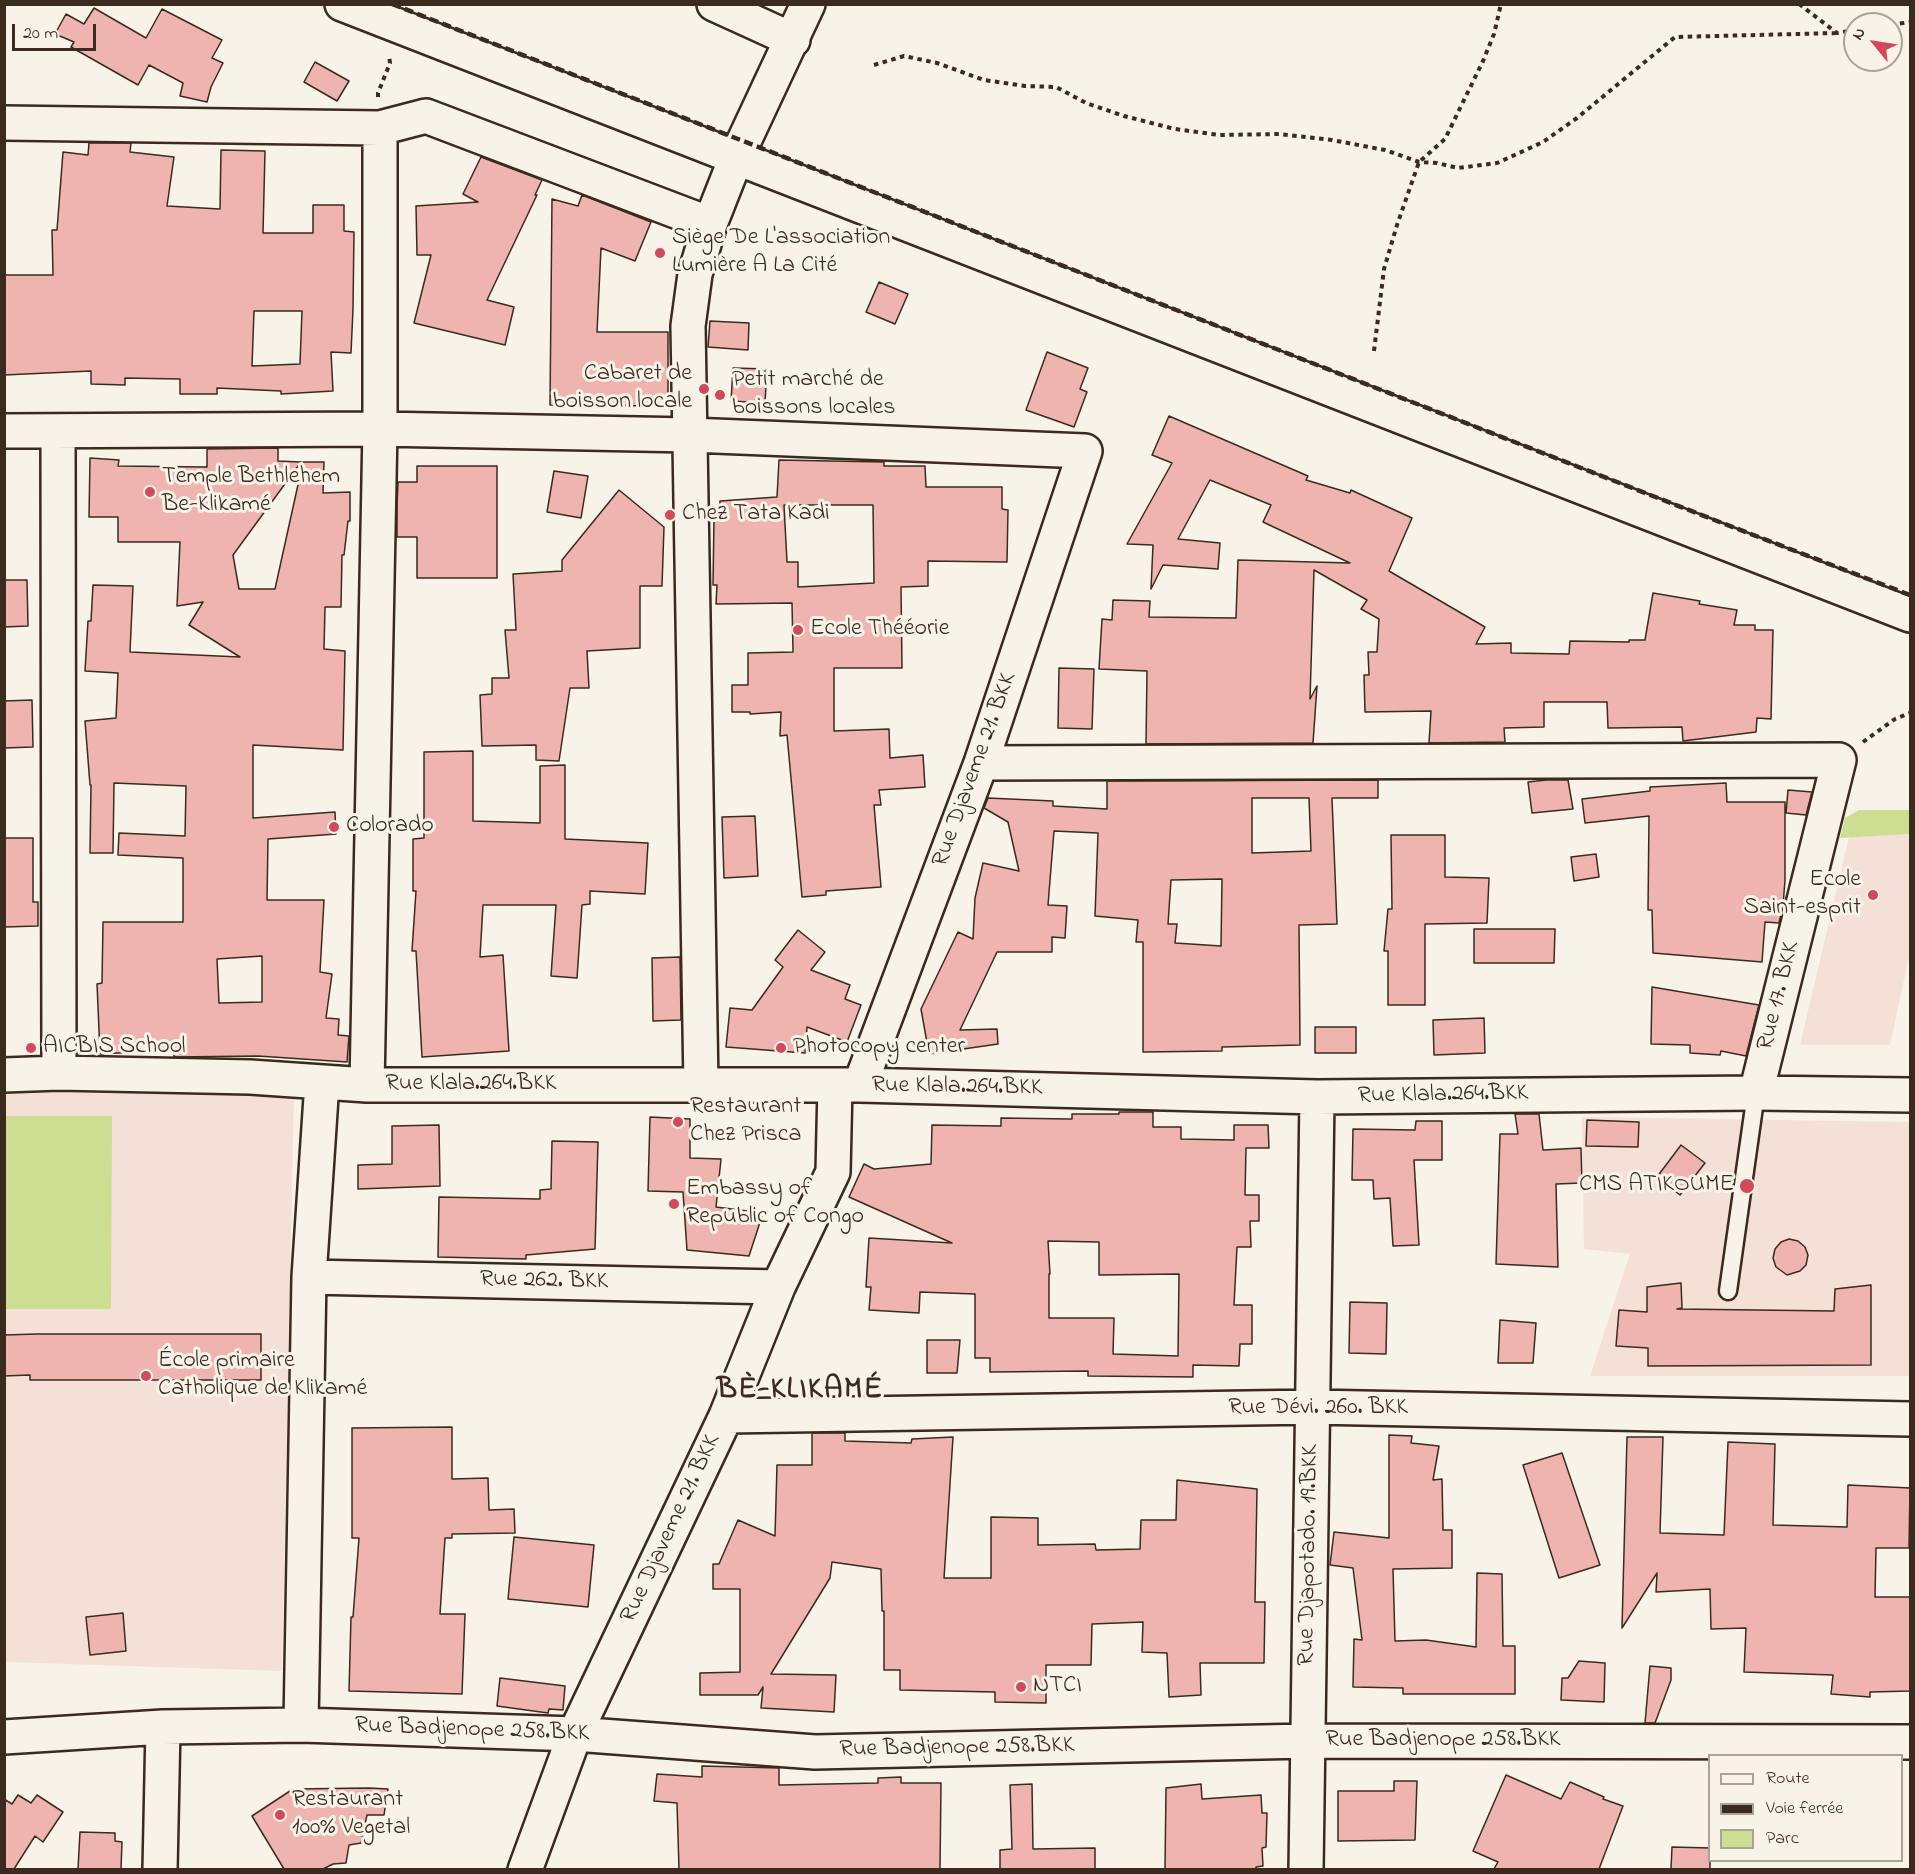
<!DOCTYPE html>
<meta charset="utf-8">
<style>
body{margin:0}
#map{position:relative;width:1915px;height:1874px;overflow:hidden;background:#f7f3e8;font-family:"Indie Flower",sans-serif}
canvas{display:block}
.frame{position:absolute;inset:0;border:6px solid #3b2a1e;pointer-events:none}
.legend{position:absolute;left:1708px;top:1754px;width:195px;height:108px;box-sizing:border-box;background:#f7f3e8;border:2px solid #aca397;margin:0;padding:8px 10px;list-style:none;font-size:18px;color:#3b2a1e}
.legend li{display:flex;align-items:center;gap:12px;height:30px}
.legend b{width:30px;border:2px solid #aca397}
.north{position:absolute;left:1843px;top:12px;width:60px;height:60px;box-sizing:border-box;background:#f7f3e8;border:2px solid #aca397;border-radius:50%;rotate:300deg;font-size:16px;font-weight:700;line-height:24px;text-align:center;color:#3b2a1e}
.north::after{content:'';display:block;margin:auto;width:21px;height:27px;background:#d1495b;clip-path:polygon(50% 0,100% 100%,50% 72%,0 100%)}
.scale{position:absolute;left:12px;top:24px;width:84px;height:27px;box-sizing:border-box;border:3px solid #3b2a1e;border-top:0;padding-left:8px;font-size:18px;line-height:21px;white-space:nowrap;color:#3b2a1e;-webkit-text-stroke:4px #f7f3e8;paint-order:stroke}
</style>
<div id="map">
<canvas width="1915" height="1874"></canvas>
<div class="frame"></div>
<ul class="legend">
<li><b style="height:8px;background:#f7f3e8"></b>Route</li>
<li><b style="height:8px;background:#3b2a1e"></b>Voie ferrée</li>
<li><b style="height:16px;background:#cddd91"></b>Parc</li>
</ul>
<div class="north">N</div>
<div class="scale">20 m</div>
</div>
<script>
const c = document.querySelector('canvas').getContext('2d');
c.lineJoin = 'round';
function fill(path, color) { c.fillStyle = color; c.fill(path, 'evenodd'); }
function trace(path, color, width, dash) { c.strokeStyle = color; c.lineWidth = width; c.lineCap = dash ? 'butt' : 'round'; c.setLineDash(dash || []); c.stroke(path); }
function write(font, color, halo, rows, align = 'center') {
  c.font = font + ' "Indie Flower",sans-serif'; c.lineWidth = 6; c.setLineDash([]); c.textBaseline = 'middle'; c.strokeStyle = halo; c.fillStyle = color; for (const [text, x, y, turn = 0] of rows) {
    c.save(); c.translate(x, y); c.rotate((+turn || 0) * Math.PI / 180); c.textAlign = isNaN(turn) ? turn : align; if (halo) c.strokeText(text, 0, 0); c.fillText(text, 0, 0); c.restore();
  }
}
const built = new Path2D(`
 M 1910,834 L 1910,952 L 1890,1045 L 1800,1045 L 1849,837 Z
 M 5,1088 L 294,1090 L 282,1671 L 5,1662 Z
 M 1582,1117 L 1910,1122 L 1910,1376 L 1590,1376 L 1630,1254 L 1584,1249 Z`);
const green = new Path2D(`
 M 1859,810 L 1910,810 L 1910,834 L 1840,838 L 1845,818 Z
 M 5,1116 L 112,1116 L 111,1309 L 5,1309 Z`);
const building = new Path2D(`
 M 94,8 L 146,38 L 162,9 L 222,40 L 212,58 L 223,63 L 211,87 L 207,102 L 180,96 L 183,83 L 149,65 L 138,85 L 71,47 L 74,42 L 55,34 L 66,14 L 84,24 Z
 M 315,62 L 349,81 L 337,101 L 304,82 Z
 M 89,143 L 131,143 L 130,152 L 174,157 L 167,206 L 220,209 L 221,150 L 265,151 L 263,233 L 313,233 L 313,205 L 344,205 L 344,231 L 354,232 L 353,309 L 351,353 L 331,352 L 333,391 L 281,394 L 281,391 L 217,388 L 217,394 L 180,394 L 180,379 L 125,378 L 125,385 L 91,384 L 91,371 L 4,375 L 4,275 L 53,275 L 52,230 L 57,230 L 63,152 L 88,155 ZM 254,311 L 302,311 L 300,364 L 252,366 Z
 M 481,157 L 542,180 L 535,195 L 537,195 L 487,300 L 514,307 L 505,345 L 414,323 L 431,255 L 417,255 L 416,206 L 478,202 L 463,194 Z
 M 582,195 L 651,222 L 635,261 L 601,248 L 597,332 L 668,332 L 668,406 L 550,405 L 552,199 L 578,206 Z
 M 879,282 L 908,294 L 895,324 L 866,312 Z
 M 710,321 L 749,323 L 748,350 L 708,347 Z
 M 1047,352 L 1088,368 L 1080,389 L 1087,392 L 1074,427 L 1026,410 Z
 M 733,368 L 767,369 L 765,403 L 731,401 Z
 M 1169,416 L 1308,476 L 1306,480 L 1350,493 L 1351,490 L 1412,518 L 1389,571 L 1485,627 L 1476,644 L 1511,643 L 1511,653 L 1569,654 L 1570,641 L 1629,642 L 1629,640 L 1645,640 L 1653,593 L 1700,601 L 1699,604 L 1737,610 L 1734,625 L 1755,625 L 1755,630 L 1773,630 L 1771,719 L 1757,718 L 1756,732 L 1683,741 L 1682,727 L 1608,728 L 1607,702 L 1544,702 L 1544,727 L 1504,728 L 1505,742 L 1429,743 L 1431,711 L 1365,712 L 1364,675 L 1369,675 L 1368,652 L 1377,652 L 1379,619 L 1361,609 L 1367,600 L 1314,570 L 1310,699 L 1317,686 L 1313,743 L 1146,744 L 1147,671 L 1099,669 L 1102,619 L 1112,620 L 1113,600 L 1150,601 L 1149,617 L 1236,618 L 1238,560 L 1350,563 L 1263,522 L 1271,505 L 1210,480 L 1178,539 L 1220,543 L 1218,569 L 1163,565 L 1151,589 L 1153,545 L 1127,544 L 1172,463 L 1152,455 Z
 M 278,448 L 278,461 L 301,462 L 233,555 L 239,589 L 275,589 L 303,462 L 324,462 L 323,493 L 350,492 L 350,521 L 348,521 L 344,555 L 342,555 L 341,607 L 325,607 L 324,649 L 345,651 L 343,750 L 253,745 L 253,818 L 335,812 L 336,834 L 268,839 L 267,900 L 324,900 L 320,972 L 332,974 L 326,1018 L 339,1019 L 338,1035 L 349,1036 L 347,1062 L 258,1056 L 174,1057 L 174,1050 L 100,1054 L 97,984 L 102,983 L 103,922 L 183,922 L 183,858 L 118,855 L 119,833 L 185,836 L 186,786 L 114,783 L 113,853 L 90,853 L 91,785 L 90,785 L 85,721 L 116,718 L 118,673 L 85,671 L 88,621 L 91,621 L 93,585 L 133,586 L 130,652 L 240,657 L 189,625 L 203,602 L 177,606 L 180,542 L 118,542 L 118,517 L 89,517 L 90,458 L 119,460 L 118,466 L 207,467 L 207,449 ZM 262,956 L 262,1002 L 219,1003 L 217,959 Z
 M 779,460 L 884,462 L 884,466 L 925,466 L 926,487 L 1002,487 L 1002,509 L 1008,510 L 1007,562 L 928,561 L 928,586 L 901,587 L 902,668 L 834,668 L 834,731 L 889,729 L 890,758 L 923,755 L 925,787 L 879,790 L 881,805 L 874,805 L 881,887 L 826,891 L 826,895 L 802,897 L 787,735 L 780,736 L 781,712 L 750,714 L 750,712 L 732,712 L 732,685 L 748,685 L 748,653 L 793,652 L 792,603 L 716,604 L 717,585 L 713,585 L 714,518 L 719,519 L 720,501 L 777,497 ZM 784,505 L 873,505 L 874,583 L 798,587 L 798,562 L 787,562 Z
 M 417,466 L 497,466 L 497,578 L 417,578 L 417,537 L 397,537 L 397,506 L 398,482 L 417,482 Z
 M 554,471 L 588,476 L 581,518 L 547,512 Z
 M 619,490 L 664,527 L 662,586 L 640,586 L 640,648 L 587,651 L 589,688 L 570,688 L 559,761 L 536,760 L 536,745 L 482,746 L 480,695 L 492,694 L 492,678 L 509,678 L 505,630 L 516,630 L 513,574 L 562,571 L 562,560 Z
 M 4,580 L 27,580 L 28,626 L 4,627 Z
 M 1059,668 L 1094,669 L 1092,729 L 1058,728 Z
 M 32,700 L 33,747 L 4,748 L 4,701 Z
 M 473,751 L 473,821 L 540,823 L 540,766 L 565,765 L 565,839 L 648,843 L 645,894 L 590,891 L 590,904 L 582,905 L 577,978 L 551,976 L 556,905 L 483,905 L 480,957 L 503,955 L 509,1051 L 422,1057 L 416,951 L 412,951 L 416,891 L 413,891 L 413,839 L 424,838 L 424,752 Z
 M 1378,780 L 1378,798 L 1332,798 L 1337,924 L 1299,925 L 1300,1045 L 1222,1047 L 1222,1051 L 1143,1052 L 1143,942 L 1136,942 L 1138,920 L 1095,916 L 1098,833 L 1054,831 L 1048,905 L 1067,906 L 1065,938 L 1052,937 L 1052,952 L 997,952 L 960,1030 L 997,1029 L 998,1044 L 929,1054 L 921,1009 L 958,932 L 973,939 L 975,898 L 983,863 L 1019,871 L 1008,822 L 984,808 L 988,798 L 1053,801 L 1053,806 L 1107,809 L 1107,781 ZM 1252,798 L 1309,798 L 1311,851 L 1252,853 ZM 1222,879 L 1221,946 L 1175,943 L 1177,924 L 1168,924 L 1171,880 Z
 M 1546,780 L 1568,780 L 1573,809 L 1532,813 L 1528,782 Z
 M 1726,783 L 1727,802 L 1785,802 L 1785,880 L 1783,906 L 1779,923 L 1765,922 L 1762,962 L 1653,953 L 1652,910 L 1648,910 L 1649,816 L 1585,823 L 1582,799 L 1650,791 L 1650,787 Z
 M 1788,790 L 1812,792 L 1806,815 L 1786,813 Z
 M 755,816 L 758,876 L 724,878 L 722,817 Z
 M 1391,835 L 1445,835 L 1445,877 L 1489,878 L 1487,923 L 1425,924 L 1425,1005 L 1388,1005 L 1388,951 L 1384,951 L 1388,909 L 1392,909 Z
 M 4,838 L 33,838 L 33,902 L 38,902 L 38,926 L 4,927 Z
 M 1596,854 L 1599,877 L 1574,881 L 1571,857 Z
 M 1474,929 L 1555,929 L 1554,963 L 1474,963 Z
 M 798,930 L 825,952 L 811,970 L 850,985 L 845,999 L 861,1005 L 847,1042 L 807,1027 L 805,1053 L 726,1047 L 730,1008 L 752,1010 L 783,967 L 775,960 Z
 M 680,957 L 681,1020 L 653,1021 L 652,958 Z
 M 1652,987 L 1759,1005 L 1746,1056 L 1721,1051 L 1720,1055 L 1690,1053 L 1690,1045 L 1651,1044 Z
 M 1484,1018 L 1485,1053 L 1434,1055 L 1433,1020 Z
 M 1315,1027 L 1356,1027 L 1356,1053 L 1315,1053 Z
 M 1119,1112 L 1153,1112 L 1153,1127 L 1181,1127 L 1181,1139 L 1234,1140 L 1234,1125 L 1268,1125 L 1269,1148 L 1246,1148 L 1245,1195 L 1259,1195 L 1259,1221 L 1250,1221 L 1251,1247 L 1237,1247 L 1234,1305 L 1252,1305 L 1252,1344 L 1240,1344 L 1239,1366 L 1193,1365 L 1193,1377 L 1088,1376 L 1088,1371 L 990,1372 L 990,1358 L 975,1358 L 975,1294 L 920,1292 L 919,1313 L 869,1310 L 871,1287 L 866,1287 L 869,1238 L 952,1243 L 849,1197 L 864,1164 L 874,1169 L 931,1164 L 932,1125 L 1001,1126 L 1001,1118 L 1072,1119 L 1072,1114 L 1119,1114 ZM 1048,1241 L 1099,1242 L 1099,1275 L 1179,1274 L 1178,1356 L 1113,1354 L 1114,1318 L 1049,1318 L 1049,1274 L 1050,1274 Z
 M 1515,1114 L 1539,1114 L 1543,1150 L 1581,1148 L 1582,1183 L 1556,1184 L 1558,1267 L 1496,1264 L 1500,1134 L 1518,1134 Z
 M 650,1117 L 690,1119 L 690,1158 L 721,1159 L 716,1207 L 763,1213 L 749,1256 L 687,1250 L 683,1192 L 648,1191 Z
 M 1587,1120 L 1639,1122 L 1638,1147 L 1586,1146 Z
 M 1416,1121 L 1442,1121 L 1442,1160 L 1414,1160 L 1419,1245 L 1393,1246 L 1390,1198 L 1374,1199 L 1373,1180 L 1352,1180 L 1353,1129 L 1415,1130 Z
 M 439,1125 L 440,1186 L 358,1189 L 358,1165 L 392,1164 L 392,1126 Z
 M 552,1141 L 598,1142 L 595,1249 L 526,1255 L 526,1259 L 438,1257 L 439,1197 L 540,1199 L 540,1190 L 551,1189 Z
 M 1681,1145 L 1705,1163 L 1680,1195 L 1657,1177 Z
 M 1789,1239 L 1798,1241 L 1805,1247 L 1808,1255 L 1806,1265 L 1800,1271 L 1787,1275 L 1776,1267 L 1773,1258 L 1775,1249 L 1781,1242 Z
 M 1681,1283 L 1682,1308 L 1677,1309 L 1834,1311 L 1835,1289 L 1871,1285 L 1871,1365 L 1648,1366 L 1648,1348 L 1616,1346 L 1619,1310 L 1647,1312 L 1647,1287 Z
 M 1350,1302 L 1387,1303 L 1386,1354 L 1349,1353 Z
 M 1500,1320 L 1536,1323 L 1533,1363 L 1498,1363 Z
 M 37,1334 L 261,1334 L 261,1380 L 30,1380 L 30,1375 L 4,1376 L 4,1335 Z
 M 927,1340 L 960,1340 L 957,1373 L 927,1373 Z
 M 452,1427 L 452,1479 L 488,1478 L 489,1510 L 514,1509 L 515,1533 L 452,1534 L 452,1538 L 445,1538 L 440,1614 L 465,1614 L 462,1694 L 349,1691 L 351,1617 L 353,1617 L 359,1538 L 352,1538 L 352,1428 Z
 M 812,1433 L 845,1433 L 845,1441 L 911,1443 L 912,1439 L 953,1437 L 944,1578 L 991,1578 L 991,1517 L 1038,1518 L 1038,1545 L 1095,1544 L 1096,1550 L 1140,1549 L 1141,1520 L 1176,1520 L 1177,1480 L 1257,1489 L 1255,1602 L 1265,1602 L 1264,1663 L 1200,1663 L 1201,1695 L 1169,1697 L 1167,1653 L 1142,1652 L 1143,1622 L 1092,1624 L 1091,1665 L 1046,1665 L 1046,1703 L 995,1702 L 995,1692 L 900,1690 L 900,1670 L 884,1670 L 884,1611 L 882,1611 L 881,1569 L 832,1562 L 830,1578 L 771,1674 L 836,1675 L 834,1712 L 761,1708 L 763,1687 L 758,1695 L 700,1695 L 700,1673 L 740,1672 L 740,1589 L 713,1589 L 713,1564 L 719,1564 L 738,1520 L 775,1536 L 777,1465 L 812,1465 Z
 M 1389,1435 L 1412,1436 L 1411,1443 L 1439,1446 L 1433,1480 L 1442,1479 L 1443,1530 L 1452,1530 L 1452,1568 L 1393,1569 L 1395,1641 L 1426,1640 L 1476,1647 L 1477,1573 L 1502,1574 L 1503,1646 L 1515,1646 L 1515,1694 L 1403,1694 L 1403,1688 L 1353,1687 L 1354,1639 L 1362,1640 L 1353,1568 L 1330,1565 L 1334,1532 L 1389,1538 Z
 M 1627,1437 L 1663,1437 L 1660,1533 L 1724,1535 L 1728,1442 L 1775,1444 L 1773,1525 L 1847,1527 L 1848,1485 L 1910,1488 L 1909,1548 L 1876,1548 L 1875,1597 L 1911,1597 L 1911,1691 L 1870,1692 L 1870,1697 L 1831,1694 L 1833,1675 L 1744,1672 L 1746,1628 L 1711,1629 L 1710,1589 L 1656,1592 L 1657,1573 L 1622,1628 Z
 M 1562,1453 L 1600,1565 L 1559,1578 L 1523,1465 Z
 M 514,1537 L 594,1545 L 588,1607 L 508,1599 Z
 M 123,1613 L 126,1651 L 90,1655 L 86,1617 Z
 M 1579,1661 L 1605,1663 L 1604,1702 L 1561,1700 L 1562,1678 L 1568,1678 Z
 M 1650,1666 L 1671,1668 L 1671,1680 L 1655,1723 L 1645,1723 Z
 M 500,1678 L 565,1686 L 563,1710 L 549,1709 L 548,1713 L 497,1706 Z
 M 702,1766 L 779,1768 L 779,1785 L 878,1783 L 878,1778 L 901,1777 L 901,1783 L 941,1783 L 940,1869 L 679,1869 L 677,1803 L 654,1801 L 657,1774 L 702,1777 Z
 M 1506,1775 L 1561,1799 L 1570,1782 L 1604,1797 L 1603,1799 L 1623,1806 L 1599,1869 L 1494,1869 L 1498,1862 L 1473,1851 Z
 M 1394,1781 L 1417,1781 L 1415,1840 L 1338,1841 L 1338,1791 L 1394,1791 Z
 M 1032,1784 L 1033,1849 L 1095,1848 L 1095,1869 L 1000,1869 L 1000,1850 L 1012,1849 L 1010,1785 Z
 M 1201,1784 L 1202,1799 L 1261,1795 L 1262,1813 L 1267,1813 L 1266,1847 L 1262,1848 L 1263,1866 L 1256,1867 L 1256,1869 L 1165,1869 L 1166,1788 Z
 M 293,1789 L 369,1788 L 388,1789 L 384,1815 L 367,1815 L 361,1843 L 349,1845 L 346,1863 L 333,1864 L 323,1869 L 284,1869 L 252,1816 Z
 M 18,1795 L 31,1803 L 37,1795 L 63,1812 L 43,1842 L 35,1836 L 14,1869 L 4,1869 L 4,1799 L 12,1804 Z
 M 80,1832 L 115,1833 L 115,1841 L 122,1842 L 121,1869 L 78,1869 Z
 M 1672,1847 L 1710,1848 L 1710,1869 L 1671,1869 Z`);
const path = new Path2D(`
 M 1799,4 L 1837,33 L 1855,30
 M 1891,25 L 1910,22
 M 874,65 L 904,56 L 937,63 L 984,80 L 1025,86 L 1056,87 L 1086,103 L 1124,116 L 1175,129 L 1219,135 L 1279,134 L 1332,140 L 1385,150 L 1419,162 L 1437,163 L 1458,168 L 1497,163 L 1543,142 L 1577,118 L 1675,37 L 1837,33
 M 378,97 L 378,93 L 390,63 L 389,56
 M 1374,351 L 1384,269 L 1397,225 L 1419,162 L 1445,139 L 1483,61 L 1494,34 L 1501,4
 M 1863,742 L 1895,719 L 1910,713`);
const lane = new Path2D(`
 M 1728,1291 L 1756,1093`);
const street = new Path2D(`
 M 342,4 L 1910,615
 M 714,4 L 793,40
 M 4,123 L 380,128 L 426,116 L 710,224
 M 4,431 L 380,429 L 690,435 L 1085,451 L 981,763 L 860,1085
 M 58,431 L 59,1073
 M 981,763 L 1839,760 L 1756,1093
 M 4,1075 L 59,1073 L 250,1077 L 367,1085 L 860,1085 L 1317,1097 L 1756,1093 L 1910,1095
 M 367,1085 L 380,429 L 380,128
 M 701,1085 L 688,326 L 695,274 L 710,224 L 736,158 L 808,4
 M 309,1277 L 778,1287
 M 726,1416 L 1313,1407 L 1910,1419
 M 301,1725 L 309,1277 L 322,1082
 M 4,1737 L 163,1727 L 301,1725 L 575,1734 L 815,1752 L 1306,1741 L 1910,1742
 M 160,1870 L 163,1727
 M 525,1870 L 575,1734 L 726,1416 L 778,1287 L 833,1172 L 835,1086
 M 1306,1870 L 1317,1097`);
const rail = new Path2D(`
 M 392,4 L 1717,521 L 1910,595`);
const markers = [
 [660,253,6,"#d1495b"],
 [704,389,6,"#d1495b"],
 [720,395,6,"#d1495b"],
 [150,492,6,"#d1495b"],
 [670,515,6,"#d1495b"],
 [798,630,6,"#d1495b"],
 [334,827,6,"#d1495b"],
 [1873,895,6,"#d1495b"],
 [31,1048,6,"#d1495b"],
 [781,1048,6,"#d1495b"],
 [678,1122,6,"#d1495b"],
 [1747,1186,8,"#d1495b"],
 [674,1204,6,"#d1495b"],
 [146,1376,6,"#d1495b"],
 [1021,1687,6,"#d1495b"],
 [280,1815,6,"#d1495b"]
];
const poiNames = [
 ["Siège De L'association",672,239],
 ["Lumière A La Cité",672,267],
 ["Cabaret de",692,375,"right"],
 ["boisson locale",692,403,"right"],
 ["Petit marché de",732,381],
 ["boissons locales",732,409],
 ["Temple Bethlehem",162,478],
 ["Be-Klikamé",162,506],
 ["Chez Tata Kadi",682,515],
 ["Ecole Thééorie",810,630],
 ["Colorado",346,827],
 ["Ecole",1861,881,"right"],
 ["Saint-esprit",1861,909,"right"],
 ["AICBIS School",43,1048],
 ["Photocopy center",793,1048],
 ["Restaurant",690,1108],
 ["Chez Prisca",690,1136],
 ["CMS ATIKOUME",1734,1186,"right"],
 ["Embassy of",686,1190],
 ["Republic of Congo",686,1218],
 ["École primaire",158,1362],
 ["Catholique de Klikamé",158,1390],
 ["NTCI",1033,1687],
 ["Restaurant",292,1801],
 ["100% Vegetal",292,1829]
];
const streetNames = [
 ["Rue Djaveme 21. BKK",976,770,-70],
 ["Rue 17. BKK",1780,996,-76],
 ["Rue Klala.264.BKK",471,1085],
 ["Rue Klala.264.BKK",957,1088,1],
 ["Rue Klala.264.BKK",1443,1096,-1],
 ["Rue 262. BKK",544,1282,1],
 ["Rue Dévi. 260. BKK",1318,1409],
 ["Rue Djaveme 21. BKK",672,1529,-65],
 ["Rue Djapotado. 19.BKK",1310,1555,-89],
 ["Rue Badjenope 258.BKK",472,1731,2],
 ["Rue Badjenope 258.BKK",1443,1741],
 ["Rue Badjenope 258.BKK",957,1749,-1]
];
const districtNames = [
 ["BÈ-KLIKAMÉ",800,1392]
];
fill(built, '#f5e0d7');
fill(green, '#cddd91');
fill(building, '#efb4b0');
trace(building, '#3b2a1e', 1.5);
trace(lane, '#3b2a1e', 21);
trace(street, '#3b2a1e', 38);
trace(path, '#3b2a1e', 4, [4.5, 4.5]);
trace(lane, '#f7f3e8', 16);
trace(street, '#f7f3e8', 33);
trace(rail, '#3b2a1e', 4.5, [9, 4.5]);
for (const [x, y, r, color] of markers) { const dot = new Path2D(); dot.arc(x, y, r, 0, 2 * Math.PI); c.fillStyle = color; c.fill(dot); trace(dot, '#f7f3e8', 2); }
write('24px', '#3b2a1e', '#f7f3e8', poiNames, 'left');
write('24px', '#3b2a1e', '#f7f3e8', streetNames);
c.letterSpacing = '1.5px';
write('bold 30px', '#3b2a1e', '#f7f3e8', districtNames);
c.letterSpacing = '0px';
</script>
